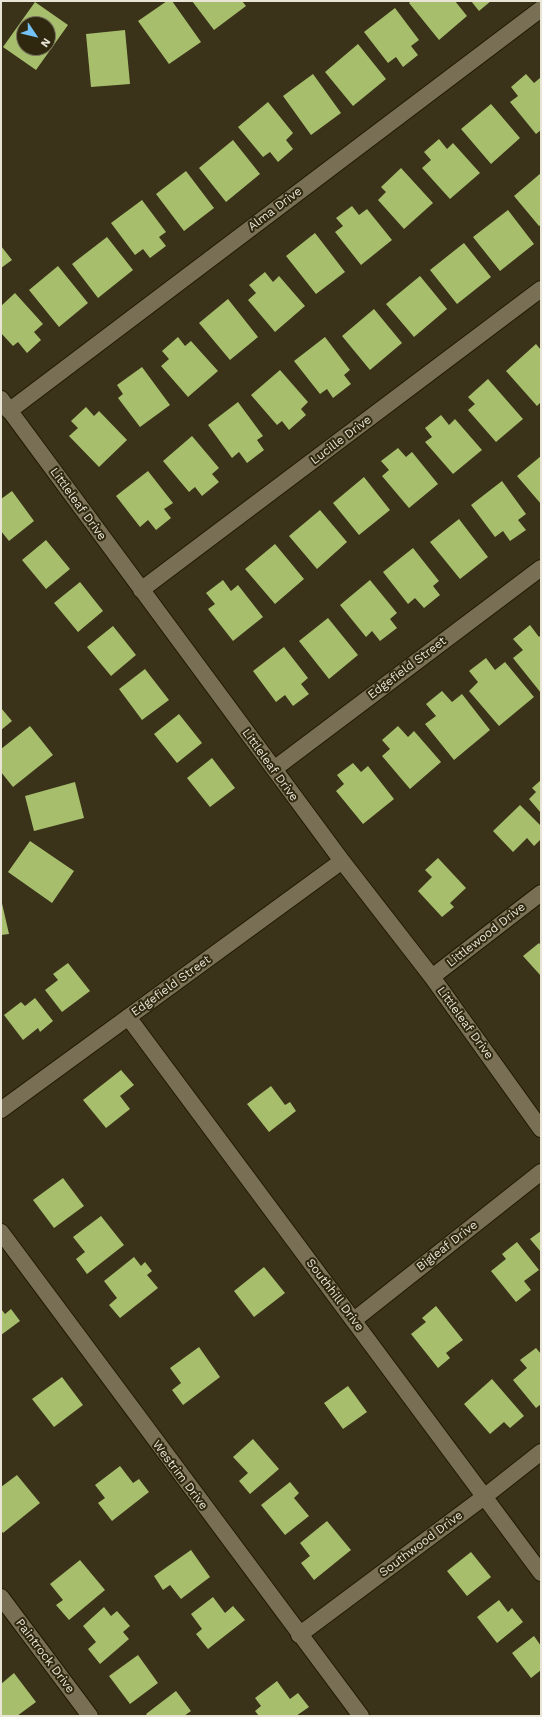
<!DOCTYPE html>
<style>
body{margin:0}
#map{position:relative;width:542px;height:1717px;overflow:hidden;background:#3a3219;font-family:"Work Sans",sans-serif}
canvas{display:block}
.frame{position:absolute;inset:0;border:2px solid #e9e5d6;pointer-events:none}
.north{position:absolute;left:16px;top:16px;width:40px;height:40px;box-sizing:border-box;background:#2f280f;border:1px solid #79745f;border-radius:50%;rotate:125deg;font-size:11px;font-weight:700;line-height:16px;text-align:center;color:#e9e5d6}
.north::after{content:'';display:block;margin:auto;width:14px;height:18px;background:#73c1f5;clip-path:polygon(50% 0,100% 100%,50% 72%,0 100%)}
</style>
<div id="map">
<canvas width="542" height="1717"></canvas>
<div class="frame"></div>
<div class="north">N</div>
</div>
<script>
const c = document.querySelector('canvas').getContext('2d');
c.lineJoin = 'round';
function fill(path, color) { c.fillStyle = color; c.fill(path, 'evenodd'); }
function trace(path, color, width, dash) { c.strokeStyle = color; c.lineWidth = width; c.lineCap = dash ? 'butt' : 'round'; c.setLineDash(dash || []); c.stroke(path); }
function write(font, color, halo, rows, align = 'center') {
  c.font = font + ' "Work Sans",sans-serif'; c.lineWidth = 4; c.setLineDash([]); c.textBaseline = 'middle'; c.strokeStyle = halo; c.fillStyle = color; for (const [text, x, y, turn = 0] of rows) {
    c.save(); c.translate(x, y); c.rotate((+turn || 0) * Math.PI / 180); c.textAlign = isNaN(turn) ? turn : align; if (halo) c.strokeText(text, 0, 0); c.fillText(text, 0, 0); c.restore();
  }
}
const building = new Path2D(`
 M 167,1 L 172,1 L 201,42 L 169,64 L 138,21 Z
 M 192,1 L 242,1 L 246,6 L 214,30 Z
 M 411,1 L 455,1 L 467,16 L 439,40 L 409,3 Z
 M 471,1 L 491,1 L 479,11 Z
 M 35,2 L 68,25 L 36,70 L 3,47 ZM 24,24 L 48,24 L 48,48 L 24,48 Z
 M 395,8 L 419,40 L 411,46 L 418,55 L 403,67 L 396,57 L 388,63 L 364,32 Z
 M 125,30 L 130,84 L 91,87 L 86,34 Z
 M 358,44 L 386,79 L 353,106 L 325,72 Z
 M 313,74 L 341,113 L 311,135 L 283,96 Z
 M 526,74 L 534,83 L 540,78 L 541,79 L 541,130 L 536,134 L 510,102 L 518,96 L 511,87 Z
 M 268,102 L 293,133 L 286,140 L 293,149 L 278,162 L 270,152 L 263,157 L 238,127 Z
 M 491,104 L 520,138 L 491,164 L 461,129 Z
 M 439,139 L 447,149 L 453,143 L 480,173 L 450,199 L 422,168 L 431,160 L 424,152 Z
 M 233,140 L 260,174 L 226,202 L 199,168 Z
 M 401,168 L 433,203 L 404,229 L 378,200 L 386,192 L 381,187 Z
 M 186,171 L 214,208 L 184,231 L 156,194 Z
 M 541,173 L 541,225 L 539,226 L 514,196 Z
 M 142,200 L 166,232 L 159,237 L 166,246 L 150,258 L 143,249 L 135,255 L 111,223 Z
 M 352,206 L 359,215 L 367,209 L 392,240 L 361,265 L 335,232 L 343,226 L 336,218 Z
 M 508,210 L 534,244 L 500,271 L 473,237 Z
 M 315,233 L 345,272 L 316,294 L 286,256 Z
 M 107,237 L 133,270 L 98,298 L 72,264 Z
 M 464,243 L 491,277 L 457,304 L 430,270 Z
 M 1,246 L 12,260 L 1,268 Z
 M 58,266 L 88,303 L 59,327 L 29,290 Z
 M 265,272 L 273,282 L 279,276 L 305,306 L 275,332 L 248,300 L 256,293 L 249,285 Z
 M 420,276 L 447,309 L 414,337 L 386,304 Z
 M 15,293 L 43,324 L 34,332 L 41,340 L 27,353 L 18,342 L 13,346 L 1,333 L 1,306 Z
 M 228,299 L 258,337 L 230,360 L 199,323 Z
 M 374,309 L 402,343 L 370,370 L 342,336 Z
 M 178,337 L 185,346 L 191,341 L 218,371 L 188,397 L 161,366 L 169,359 L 162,351 Z
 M 325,337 L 350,370 L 344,375 L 351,384 L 333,398 L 327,389 L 320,394 L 294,361 Z
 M 536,344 L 541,350 L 541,402 L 537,406 L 506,371 Z
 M 142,367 L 170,405 L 140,427 L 118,398 L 123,394 L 117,385 Z
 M 280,370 L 308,402 L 301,409 L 306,415 L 289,430 L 282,421 L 277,425 L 251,395 Z
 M 488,379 L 523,419 L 496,442 L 468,410 L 475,404 L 468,397 Z
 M 238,402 L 263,436 L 257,440 L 264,450 L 247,463 L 239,452 L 232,458 L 208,425 Z
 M 86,407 L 94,416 L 99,411 L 127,440 L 99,467 L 69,436 L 78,428 L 71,421 Z
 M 441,415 L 449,425 L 455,419 L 482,450 L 453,474 L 425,442 L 432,437 L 425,428 Z
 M 192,436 L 219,468 L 212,474 L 219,482 L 202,496 L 195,487 L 189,492 L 163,461 Z
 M 398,448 L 406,457 L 412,452 L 438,484 L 409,508 L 382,476 L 389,470 L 381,461 Z
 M 541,456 L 541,504 L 517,476 Z
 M 148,471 L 173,503 L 164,509 L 171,518 L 156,530 L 148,520 L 140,527 L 116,496 Z
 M 364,477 L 390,510 L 359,535 L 333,503 Z
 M 502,481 L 526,514 L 518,520 L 526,530 L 510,541 L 503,531 L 495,537 L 471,505 Z
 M 12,491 L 34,521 L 9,541 L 1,531 L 1,499 Z
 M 320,510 L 347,542 L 317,569 L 289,536 Z
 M 459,519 L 488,557 L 460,579 L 430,542 Z
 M 46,540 L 70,569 L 46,589 L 22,560 Z
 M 275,544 L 304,579 L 275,604 L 245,569 Z
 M 413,548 L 439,581 L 433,586 L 440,595 L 424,608 L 415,598 L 408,604 L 383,572 Z
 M 223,580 L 231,591 L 238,585 L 263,617 L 233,641 L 208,609 L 215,604 L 206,593 Z
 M 370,580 L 397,613 L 390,619 L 397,628 L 380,641 L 372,631 L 366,637 L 340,605 Z
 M 80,582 L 103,611 L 78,632 L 54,603 Z
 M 328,618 L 358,655 L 329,679 L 299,641 Z
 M 530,625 L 539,637 L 541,635 L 541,693 L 513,658 L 523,650 L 513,639 Z
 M 113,626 L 136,655 L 111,676 L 87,647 Z
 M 284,647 L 308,678 L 301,684 L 309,694 L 293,706 L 285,695 L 276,702 L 253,671 Z
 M 486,658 L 495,670 L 505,662 L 534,697 L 499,726 L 469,691 L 478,682 L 469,671 Z
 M 145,669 L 169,700 L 142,720 L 119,689 Z
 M 442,691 L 452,702 L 462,694 L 490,730 L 454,760 L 425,724 L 436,716 L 426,704 Z
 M 1,708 L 12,721 L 1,730 Z
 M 179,714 L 202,743 L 177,763 L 154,734 Z
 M 30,726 L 53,755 L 13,787 L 1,772 L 1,749 Z
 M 398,726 L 408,737 L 414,731 L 441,762 L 410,789 L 382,756 L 390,749 L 382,740 Z
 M 212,758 L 235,788 L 210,807 L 187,778 Z
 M 353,763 L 361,772 L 368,766 L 394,799 L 363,824 L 336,791 L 344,784 L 337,775 Z
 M 541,780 L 541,813 L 529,799 L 536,792 L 532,788 Z
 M 75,782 L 84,818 L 34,831 L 25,796 Z
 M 520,805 L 541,826 L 541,839 L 534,846 L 527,838 L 513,852 L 493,831 Z
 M 30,841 L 74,871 L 52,903 L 8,872 Z
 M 438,858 L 466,888 L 450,903 L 454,907 L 442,917 L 418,891 L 432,877 L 425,870 Z
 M 1,899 L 9,934 L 1,935 Z
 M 539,943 L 541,946 L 541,976 L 523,956 Z
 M 68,963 L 90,991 L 62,1012 L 45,990 L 58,980 L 53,974 Z
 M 35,998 L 53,1021 L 40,1032 L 38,1028 L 23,1040 L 4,1015 L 21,1002 L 25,1006 Z
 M 121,1070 L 134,1085 L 120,1096 L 130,1109 L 106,1128 L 83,1100 Z
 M 271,1086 L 285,1105 L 290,1102 L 296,1111 L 269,1132 L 247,1104 Z
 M 63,1178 L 84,1206 L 54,1228 L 33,1200 Z
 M 101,1216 L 124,1245 L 87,1274 L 76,1259 L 85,1252 L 73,1237 Z
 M 541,1231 L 541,1252 L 530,1239 Z
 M 517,1242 L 539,1270 L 524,1281 L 531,1290 L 516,1302 L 491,1271 L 506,1259 L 502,1254 Z
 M 134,1257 L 141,1266 L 145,1262 L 152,1271 L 147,1275 L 158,1288 L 120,1318 L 109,1305 L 117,1298 L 104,1281 Z
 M 264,1267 L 285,1293 L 254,1317 L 234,1291 Z
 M 436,1306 L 463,1340 L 446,1353 L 450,1358 L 438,1368 L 411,1334 L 426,1322 L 422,1318 Z
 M 1,1309 L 5,1314 L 11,1309 L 20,1321 L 1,1335 Z
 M 199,1347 L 220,1377 L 183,1405 L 172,1390 L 181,1383 L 170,1368 Z
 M 536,1348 L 541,1354 L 541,1404 L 536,1408 L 513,1380 L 527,1368 L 520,1360 Z
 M 62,1377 L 83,1405 L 54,1427 L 32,1399 Z
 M 492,1379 L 524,1416 L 510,1428 L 504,1422 L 490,1434 L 464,1404 Z
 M 348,1386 L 367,1412 L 343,1429 L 324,1403 Z
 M 253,1439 L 279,1469 L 250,1494 L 239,1481 L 248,1473 L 233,1457 Z
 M 120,1466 L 133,1483 L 139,1479 L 149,1492 L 112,1521 L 98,1503 L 105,1498 L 95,1485 Z
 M 17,1475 L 40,1503 L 3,1533 L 1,1530 L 1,1487 Z
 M 290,1482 L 299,1493 L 294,1498 L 309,1516 L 285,1535 L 261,1505 Z
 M 327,1521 L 351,1550 L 314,1580 L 301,1563 L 310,1556 L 300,1543 Z
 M 191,1550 L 210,1577 L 181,1599 L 170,1585 L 163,1590 L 154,1576 Z
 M 471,1552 L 491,1577 L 467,1596 L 447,1571 Z
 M 80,1560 L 105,1590 L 69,1620 L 56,1605 L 63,1600 L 50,1584 Z
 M 213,1597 L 225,1613 L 233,1606 L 245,1620 L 208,1649 L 196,1634 L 202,1629 L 191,1614 Z
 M 499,1600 L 508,1612 L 512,1608 L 523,1622 L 497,1643 L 477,1617 Z
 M 104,1607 L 111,1616 L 117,1611 L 130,1626 L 123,1632 L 129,1639 L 100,1664 L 88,1649 L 96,1642 L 83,1626 Z
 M 534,1636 L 541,1646 L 541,1670 L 531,1678 L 512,1653 Z
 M 138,1655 L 158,1683 L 130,1704 L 109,1676 Z
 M 14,1673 L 36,1702 L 17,1716 L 1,1716 L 1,1684 Z
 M 277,1681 L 290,1699 L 298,1693 L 309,1707 L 296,1716 L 259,1716 L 255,1711 L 261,1706 L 255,1698 Z
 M 176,1691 L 191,1711 L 184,1716 L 148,1716 L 146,1714 Z`);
const minor = new Path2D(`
 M 1,399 L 342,861 L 432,977 L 541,1129
 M 9,411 L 541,9
 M 141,590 L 541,289
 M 274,769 L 541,568
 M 432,977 L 541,893
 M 128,1017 L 541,1573
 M 1,1110 L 342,861
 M 1,1232 L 361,1716
 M 354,1320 L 541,1172
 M 1,1597 L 90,1716
 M 299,1635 L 484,1497 L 541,1452`);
const streetNames = [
 ["Alma Drive",275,209,-37],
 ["Lucille Drive",341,440,-37],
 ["Littleleaf Drive",78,504,54],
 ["Edgefield Street",407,668,-37],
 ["Littleleaf Drive",270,765,54],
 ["Littlewood Drive",486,935,-38],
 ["Edgefield Street",171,986,-36],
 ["Littleleaf Drive",465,1023,54],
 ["Bigleaf Drive",447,1246,-38],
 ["Southhill Drive",335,1295,53],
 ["Westrim Drive",180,1475,53],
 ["Southwood Drive",421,1544,-37],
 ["Paintrock Drive",45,1656,53]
];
fill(building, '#a7bf6d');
trace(minor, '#211a02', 18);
trace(minor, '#786f54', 16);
write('12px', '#e9e5d6', '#2f280f', streetNames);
</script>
